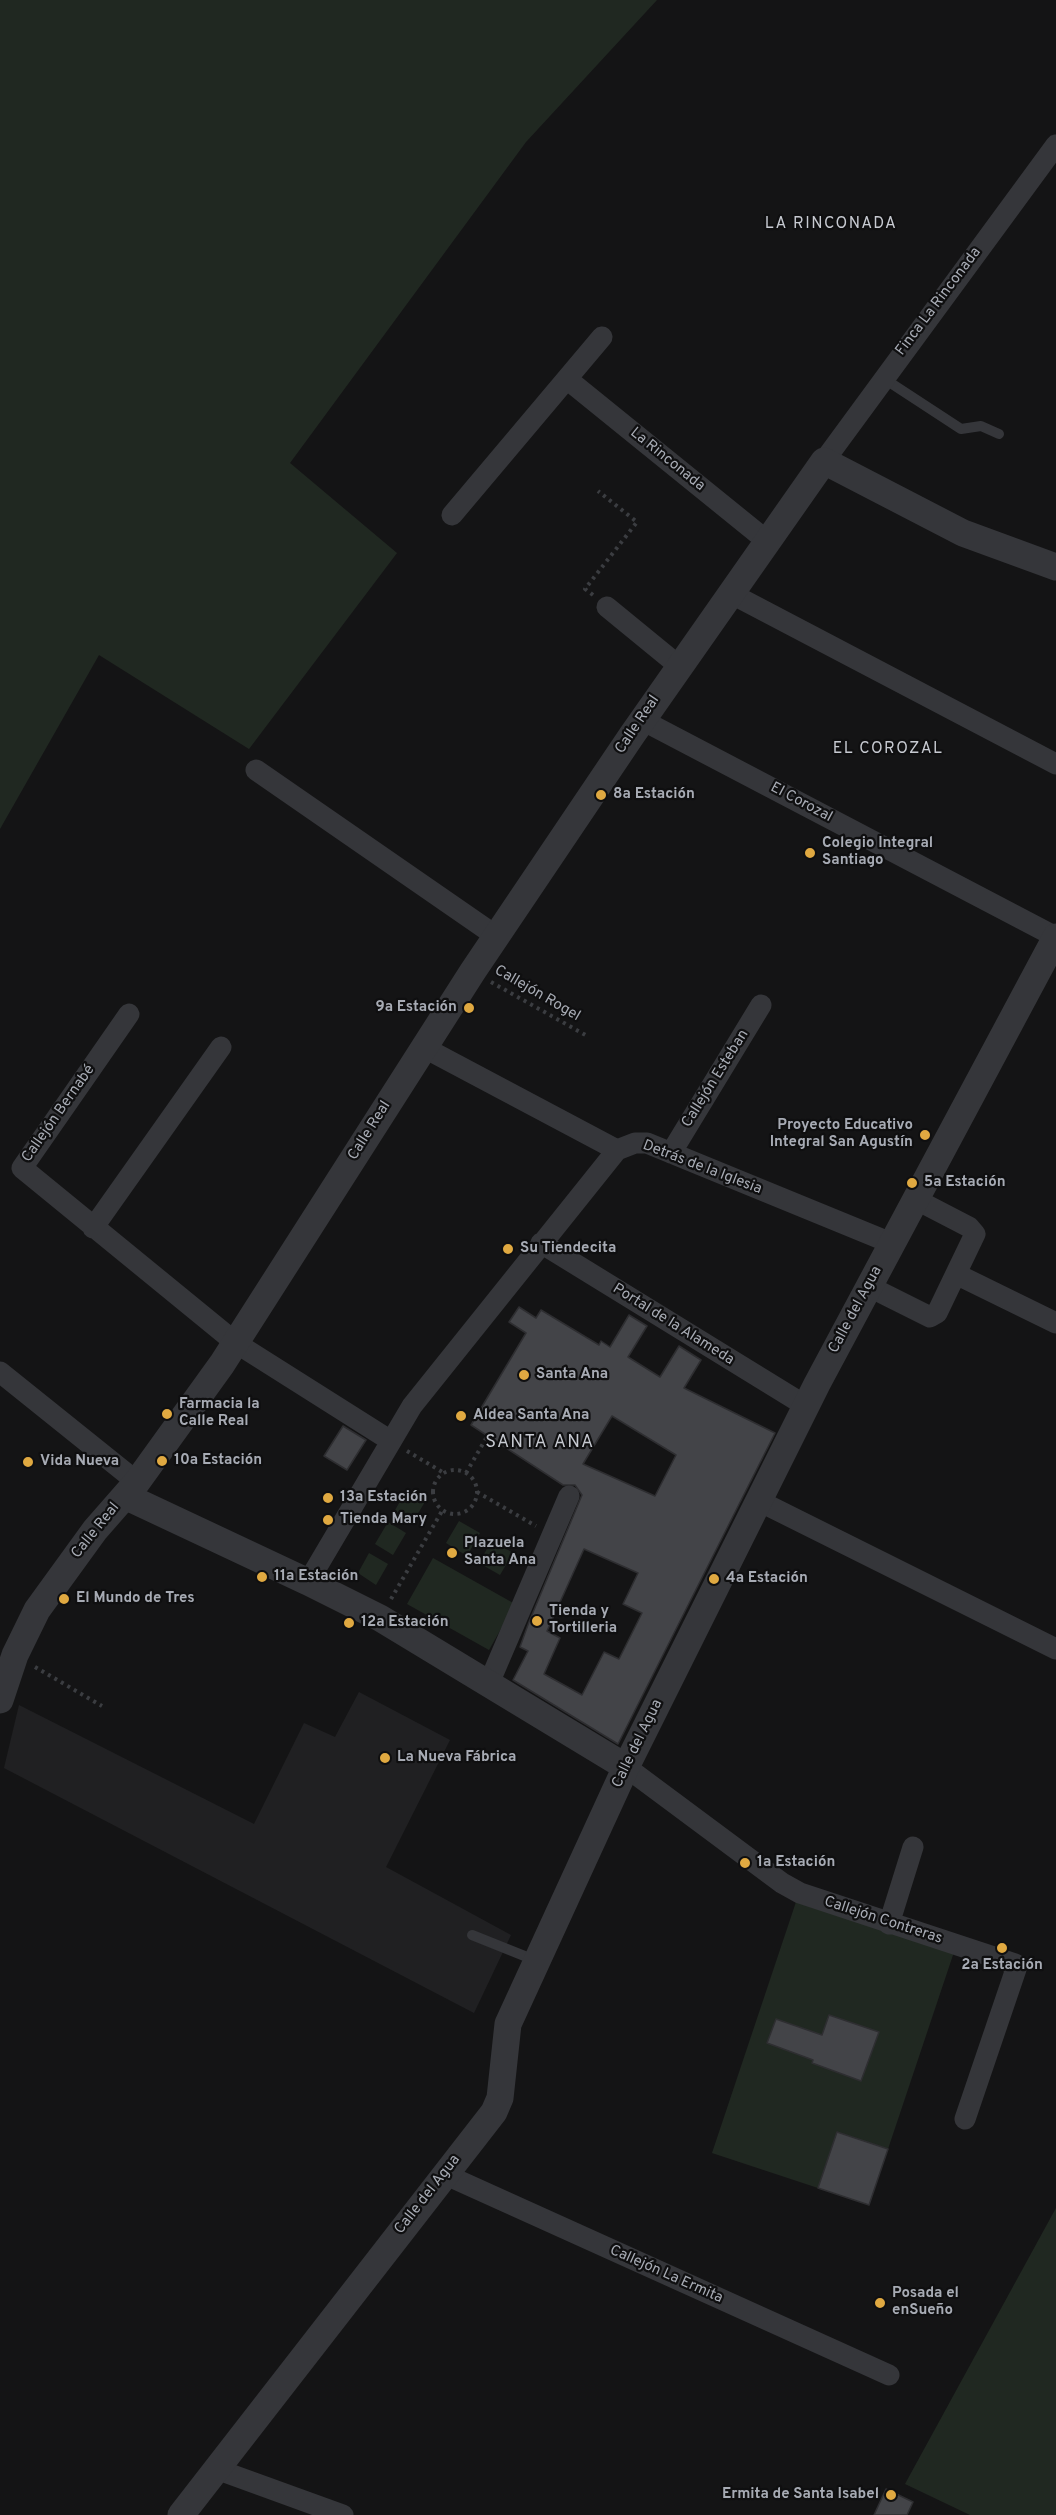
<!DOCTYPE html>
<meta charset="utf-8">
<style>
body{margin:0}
canvas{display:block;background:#141415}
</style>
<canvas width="1056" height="2515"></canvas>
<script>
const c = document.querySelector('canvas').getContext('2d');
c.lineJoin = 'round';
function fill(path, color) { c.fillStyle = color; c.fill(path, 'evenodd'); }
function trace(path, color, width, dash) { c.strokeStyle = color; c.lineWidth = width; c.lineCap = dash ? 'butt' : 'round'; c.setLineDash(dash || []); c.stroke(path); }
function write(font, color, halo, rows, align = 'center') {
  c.font = font + ' Overpass,sans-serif'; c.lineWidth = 4.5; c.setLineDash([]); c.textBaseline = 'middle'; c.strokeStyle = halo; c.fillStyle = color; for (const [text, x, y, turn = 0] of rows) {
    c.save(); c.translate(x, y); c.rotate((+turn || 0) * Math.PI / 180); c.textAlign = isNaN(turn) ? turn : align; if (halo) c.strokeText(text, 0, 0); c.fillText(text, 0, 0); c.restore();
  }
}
const built = new Path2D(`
 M 359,1692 L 450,1740 L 386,1867 L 511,1935 L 474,2013 L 4,1768 L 19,1705 L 254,1824 L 304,1723 L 335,1737 Z`);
const green = new Path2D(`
 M 0,0 L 657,0 L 526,142 L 290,463 L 397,553 L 249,749 L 99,655 L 0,829 Z
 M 407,1489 L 426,1500 L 413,1522 L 394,1512 Z
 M 459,1521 L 480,1533 L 467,1556 L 446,1543 Z
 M 388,1522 L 406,1533 L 393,1555 L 375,1544 Z
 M 492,1540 L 513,1553 L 500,1575 L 479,1563 Z
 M 369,1553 L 388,1564 L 376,1585 L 358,1573 Z
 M 433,1558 L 515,1604 L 489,1650 L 407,1604 Z
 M 797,1899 L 954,1952 L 888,2149 L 837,2132 L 818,2188 L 712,2153 Z
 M 1056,2208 L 1056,2515 L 970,2515 L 905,2484 Z`);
const building = new Path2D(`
 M 519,1307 L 536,1318 L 541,1310 L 599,1345 L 601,1341 L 610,1347 L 629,1315 L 647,1326 L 628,1357 L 660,1377 L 679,1346 L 701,1360 L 684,1388 L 775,1433 L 618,1744 L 513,1680 L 528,1651 L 520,1647 L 529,1622 L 582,1495 L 575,1485 L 563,1485 L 471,1425 L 526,1333 L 509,1322 ZM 612,1416 L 676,1455 L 655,1496 L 583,1464 ZM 584,1549 L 638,1573 L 623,1604 L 642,1613 L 619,1659 L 604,1652 L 582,1695 L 544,1674 L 560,1638 L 547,1631 Z
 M 343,1426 L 366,1440 L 347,1470 L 324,1456 Z
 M 829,2015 L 879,2032 L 861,2081 L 812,2063 L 813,2060 L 767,2043 L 776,2019 L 822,2035 Z
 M 837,2132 L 888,2149 L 869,2205 L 818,2188 Z
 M 886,2489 L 913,2502 L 907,2515 L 874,2515 Z`);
const path = new Path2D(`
 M 593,595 L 585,589 L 637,522 L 598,491
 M 491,982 L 589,1037
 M 407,1451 L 444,1473
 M433 1492a22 22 0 1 1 44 0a22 22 0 1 1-44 0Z
 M 466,1473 L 488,1435
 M 477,1492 L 536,1526
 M 391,1599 L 442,1511
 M 35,1667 L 102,1706`);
const service = new Path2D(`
 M 883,378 L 961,429 L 981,426 L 999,434
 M 472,1935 L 537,1961`);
const minor = new Path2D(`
 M 567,379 L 767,541
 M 824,461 L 1056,145
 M 452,515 L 602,337
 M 730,593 L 1056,764
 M 607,607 L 679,666
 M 642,720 L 1056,937
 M 256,770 L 496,936
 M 129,1014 L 22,1168 L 236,1343 L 391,1441
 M 423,1047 L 617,1150 L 635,1143 L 647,1143 L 891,1243
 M 671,1153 L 761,1005
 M 93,1228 L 221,1047
 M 541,1243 L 806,1406
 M 956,1274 L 1056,1323
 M 868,1286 L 930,1317 L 937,1313 L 975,1234 L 969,1227 L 915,1199
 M 0,1372 L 137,1482
 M 759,1501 L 1056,1649
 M 308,1582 L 412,1406 L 617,1150
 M 489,1683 L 569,1496
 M 626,1767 L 782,1883 L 800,1893 L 1015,1964 L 1016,1969 L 965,2119
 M 889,1924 L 913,1847
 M 444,2174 L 889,2375
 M 216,2469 L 343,2515`);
const tertiary = new Path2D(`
 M 125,1496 L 308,1582 L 380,1618 L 626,1767
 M 0,1700 L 15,1655 L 37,1610 L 95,1530 L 137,1482 L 222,1364 L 473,971 L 632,735 L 824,461 L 963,533 L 1056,567
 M 181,2515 L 494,2112 L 500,2098 L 508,2024 L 626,1767 L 817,1384 L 1056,937`);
const markers = [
 [601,795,6,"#e0a941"],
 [810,853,6,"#e0a941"],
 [469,1008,6,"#e0a941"],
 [925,1135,6,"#e0a941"],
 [912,1183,6,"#e0a941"],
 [508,1249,6,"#e0a941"],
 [524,1375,6,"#e0a941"],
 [167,1414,6,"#e0a941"],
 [461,1416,6,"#e0a941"],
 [162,1461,6,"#e0a941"],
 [28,1462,6,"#e0a941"],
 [328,1498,6,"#e0a941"],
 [328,1520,6,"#e0a941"],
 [452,1553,6,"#e0a941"],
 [262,1577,6,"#e0a941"],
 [714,1579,6,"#e0a941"],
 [64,1599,6,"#e0a941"],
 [537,1621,6,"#e0a941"],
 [349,1623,6,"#e0a941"],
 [385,1758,6,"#e0a941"],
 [745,1863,6,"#e0a941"],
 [1002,1948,6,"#e0a941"],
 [880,2303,6,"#e0a941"],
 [891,2495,6,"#e0a941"]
];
const streetNames = [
 ["Finca La Rinconada",939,302,-53],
 ["La Rinconada",667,460,39],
 ["Calle Real",638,725,-56],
 ["El Corozal",801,803,28],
 ["Callejón Rogel",537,994,30],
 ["Callejón Esteban",716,1079,-58],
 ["Callejón Bernabé",59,1114,-55],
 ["Calle Real",370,1131,-58],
 ["Detrás de la Iglesia",702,1168,21],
 ["Calle del Agua",856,1310,-62],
 ["Portal de la Alameda",673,1325,32],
 ["Calle Real",96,1531,-51],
 ["Calle del Agua",638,1744,-64],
 ["Callejón Contreras",883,1921,18],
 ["Calle del Agua",428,2195,-52],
 ["Callejón La Ermita",666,2275,24]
];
const poiNames = [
 ["8a Estación",613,795],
 ["Colegio Integral",822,844],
 ["Santiago",822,861],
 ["9a Estación",457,1008,"right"],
 ["Proyecto Educativo",913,1126,"right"],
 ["Integral San Agustín",913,1143,"right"],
 ["5a Estación",924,1183],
 ["Su Tiendecita",520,1249],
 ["Santa Ana",536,1375],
 ["Farmacia la",179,1405],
 ["Calle Real",179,1422],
 ["Aldea Santa Ana",473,1416],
 ["10a Estación",174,1461],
 ["Vida Nueva",40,1462],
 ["13a Estación",340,1498],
 ["Tienda Mary",340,1520],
 ["Plazuela",464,1544],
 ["Santa Ana",464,1561],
 ["11a Estación",274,1577],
 ["4a Estación",726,1579],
 ["El Mundo de Tres",76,1599],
 ["Tienda y",549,1612],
 ["Tortilleria",549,1629],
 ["12a Estación",361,1623],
 ["La Nueva Fábrica",397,1758],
 ["1a Estación",757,1863],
 ["2a Estación",1002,1966,"center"],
 ["Posada el",892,2294],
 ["enSueño",892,2311],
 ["Ermita de Santa Isabel",879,2495,"right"]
];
const neighbourhoodNames = [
 ["LA RINCONADA",831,225],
 ["EL COROZAL",888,750]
];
const quarterNames = [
 ["SANTA ANA",540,1443]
];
fill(built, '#202022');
fill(green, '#202821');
fill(building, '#434448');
trace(building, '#2e2e31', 1.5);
trace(path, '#3b3d41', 4, [3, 4.5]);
trace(service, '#35363a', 10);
trace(minor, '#35363a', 21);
trace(tertiary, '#35363a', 27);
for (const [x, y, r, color] of markers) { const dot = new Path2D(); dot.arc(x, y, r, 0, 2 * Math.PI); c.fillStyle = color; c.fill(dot); trace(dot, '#0f0f10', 2); }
write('15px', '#a7abb4', '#0f0f10', streetNames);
write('bold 15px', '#a7abb4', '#0f0f10', poiNames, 'left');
c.letterSpacing = '1.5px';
write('16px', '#c7cad1', '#0f0f10', neighbourhoodNames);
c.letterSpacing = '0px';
c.letterSpacing = '1.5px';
write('18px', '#c7cad1', '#0f0f10', quarterNames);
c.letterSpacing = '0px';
</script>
